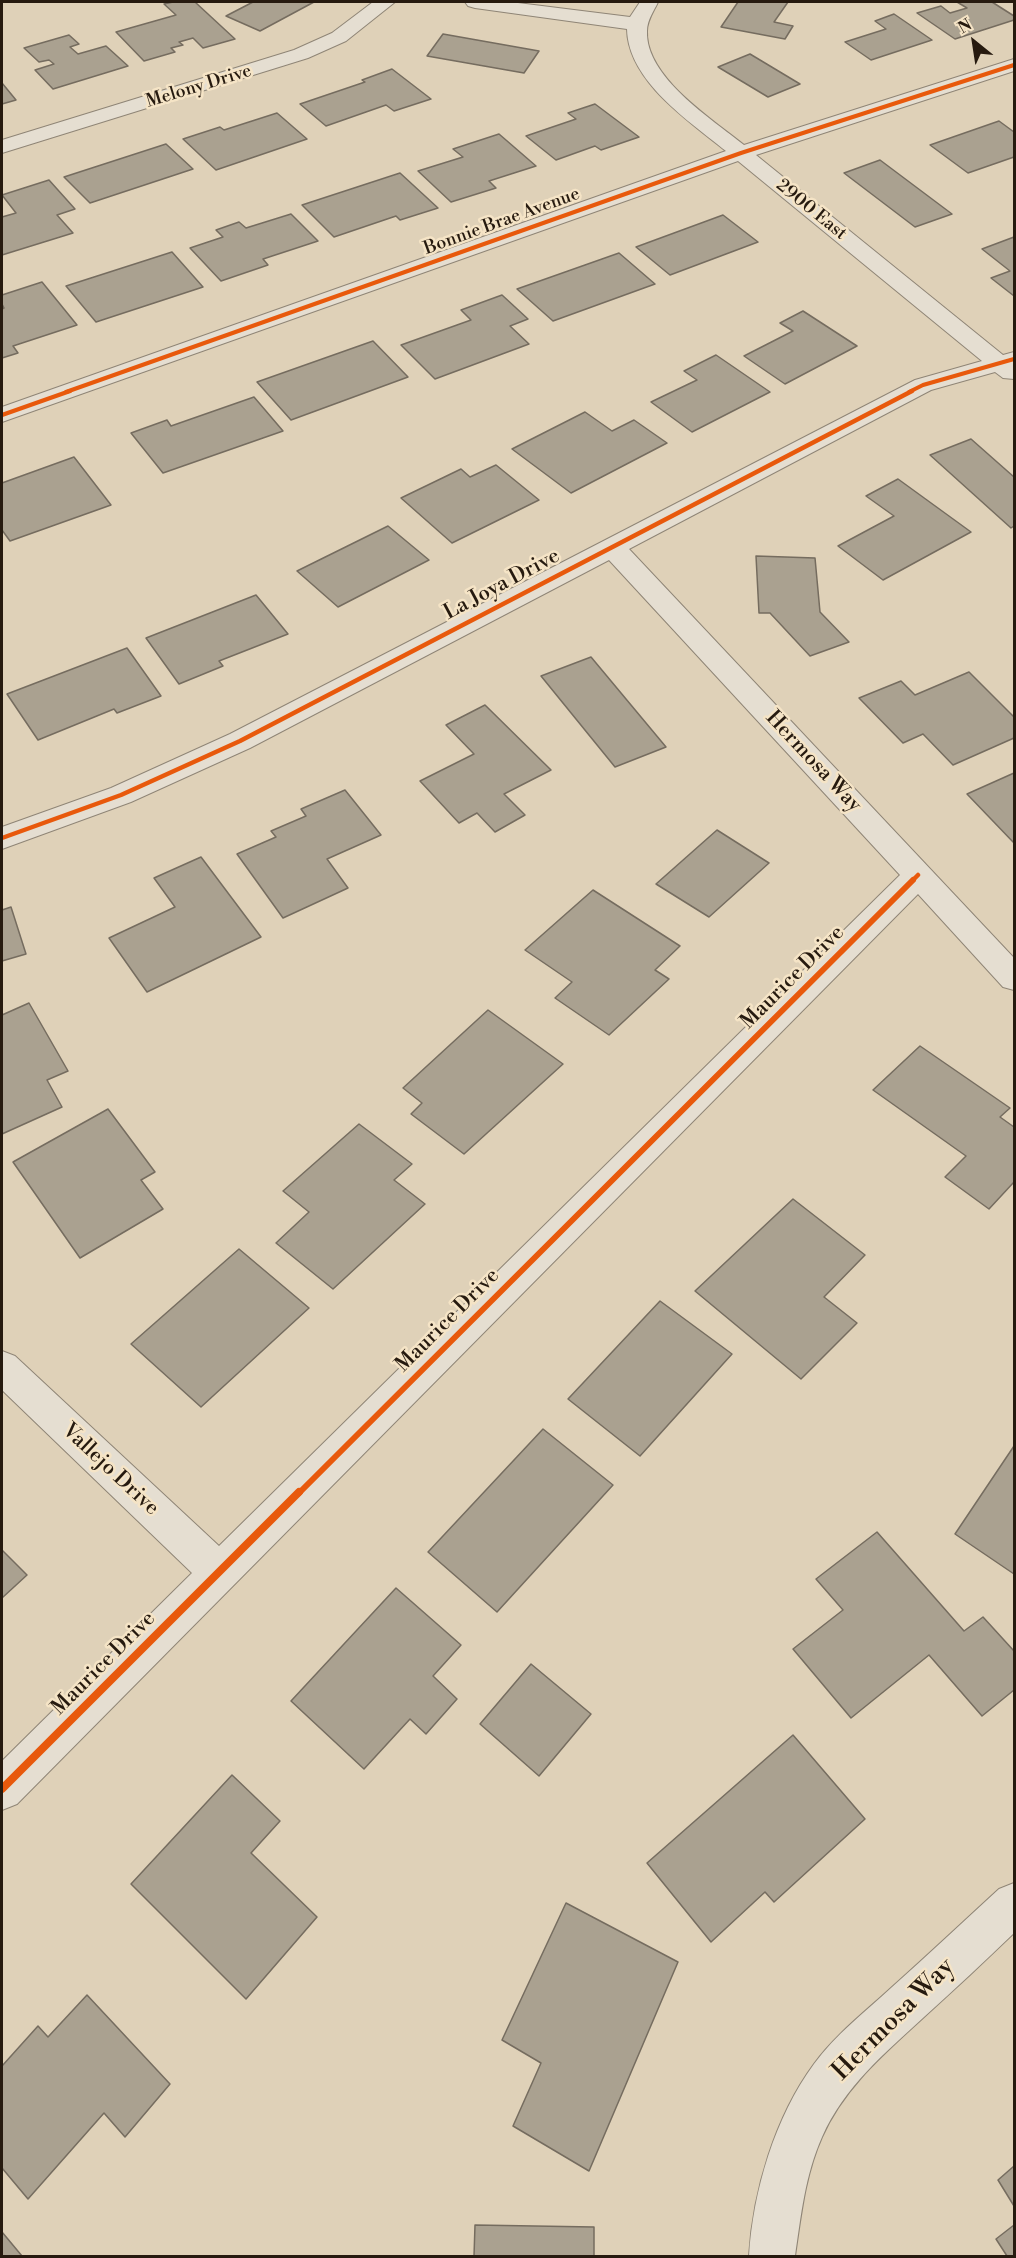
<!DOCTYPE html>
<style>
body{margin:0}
#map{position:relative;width:1016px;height:2258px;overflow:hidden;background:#dfd1b8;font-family:"Libre Bodoni",serif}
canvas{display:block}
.frame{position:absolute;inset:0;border:3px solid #261a0f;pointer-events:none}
.north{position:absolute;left:944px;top:12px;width:60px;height:60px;-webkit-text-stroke:4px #f5e4c6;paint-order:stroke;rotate:330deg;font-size:16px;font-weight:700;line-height:24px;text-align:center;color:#261a0f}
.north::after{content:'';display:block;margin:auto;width:21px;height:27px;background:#261a0f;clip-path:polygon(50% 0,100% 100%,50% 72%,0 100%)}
</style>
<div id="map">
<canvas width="1016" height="2258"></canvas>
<div class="frame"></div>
<div class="north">N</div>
</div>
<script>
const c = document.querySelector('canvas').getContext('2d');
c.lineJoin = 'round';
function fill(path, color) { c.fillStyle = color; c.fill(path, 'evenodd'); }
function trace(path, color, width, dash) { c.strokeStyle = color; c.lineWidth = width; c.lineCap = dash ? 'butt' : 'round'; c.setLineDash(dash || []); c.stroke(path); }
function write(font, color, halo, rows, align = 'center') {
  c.font = font + ' "Libre Bodoni",serif'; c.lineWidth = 5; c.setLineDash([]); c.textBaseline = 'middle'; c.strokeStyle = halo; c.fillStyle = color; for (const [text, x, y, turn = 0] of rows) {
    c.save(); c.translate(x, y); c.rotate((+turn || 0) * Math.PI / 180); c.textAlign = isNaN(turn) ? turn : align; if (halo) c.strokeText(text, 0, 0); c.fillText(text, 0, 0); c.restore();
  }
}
const building = new Path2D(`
 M 173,2 L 195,2 L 235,39 L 203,48 L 193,38 L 179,42 L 183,45 L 171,48 L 175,52 L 144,61 L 116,32 L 176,15 L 164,4 Z
 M 253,2 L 314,2 L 260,31 L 226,16 Z
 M 738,2 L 788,2 L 774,22 L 793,26 L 785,39 L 721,27 Z
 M 957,2 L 992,2 L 1014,16 L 1014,20 L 955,39 L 917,13 L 941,6 L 950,13 L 967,8 Z
 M 894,14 L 932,40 L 871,60 L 845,42 L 886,29 L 875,21 Z
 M 443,34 L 539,51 L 524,73 L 427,56 Z
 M 69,35 L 79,44 L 70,47 L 78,54 L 106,46 L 128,66 L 53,89 L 35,70 L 54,64 L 49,60 L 39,62 L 24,48 Z
 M 750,54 L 800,84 L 768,97 L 718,67 Z
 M 392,69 L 431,99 L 394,111 L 386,105 L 326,126 L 300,104 L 365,82 L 362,80 Z
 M 2,83 L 16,100 L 2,104 Z
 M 595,104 L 639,137 L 601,150 L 595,146 L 556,160 L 526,136 L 576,119 L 568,113 Z
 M 277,113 L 307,139 L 216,170 L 183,139 L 220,127 L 224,130 Z
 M 999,121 L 1014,132 L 1014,157 L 968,173 L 930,145 Z
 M 499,134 L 536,166 L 489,181 L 496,188 L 451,202 L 418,171 L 463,157 L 453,149 Z
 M 166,144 L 193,169 L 90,203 L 64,177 Z
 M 880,160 L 952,214 L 915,227 L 844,173 Z
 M 400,173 L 438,208 L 400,220 L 396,216 L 334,237 L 302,205 Z
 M 49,180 L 75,209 L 57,215 L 73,233 L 2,255 L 2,217 L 16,213 L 2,195 Z
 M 291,214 L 318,241 L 263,259 L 268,265 L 221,281 L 190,248 L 223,237 L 216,230 L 239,222 L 246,228 Z
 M 723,215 L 758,242 L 670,275 L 636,247 Z
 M 1014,237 L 1014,296 L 991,278 L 1010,271 L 982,249 Z
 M 172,252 L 203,287 L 96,322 L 66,286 Z
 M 619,253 L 655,284 L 553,321 L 517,289 Z
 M 42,282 L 77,325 L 13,346 L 18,353 L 2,358 L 2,309 L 4,308 L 2,304 L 2,295 Z
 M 502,295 L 528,319 L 510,326 L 529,344 L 435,379 L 401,345 L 471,320 L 461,310 Z
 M 803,311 L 857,346 L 785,384 L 744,356 L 793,331 L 780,323 Z
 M 373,341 L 408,377 L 291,420 L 257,382 Z
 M 716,355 L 770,392 L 692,432 L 651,402 L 697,380 L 684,371 Z
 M 254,397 L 283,431 L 163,473 L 131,433 L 167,420 L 171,426 Z
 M 585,412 L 612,431 L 634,420 L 667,443 L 571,493 L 512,449 Z
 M 971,439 L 1014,477 L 1014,526 L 1011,528 L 930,455 Z
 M 74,457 L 111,505 L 10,541 L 2,530 L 2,483 Z
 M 496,465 L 539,500 L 452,543 L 401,498 L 461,469 L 470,477 Z
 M 898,479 L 971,532 L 883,580 L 838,546 L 894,516 L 866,496 Z
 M 388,526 L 429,560 L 338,607 L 297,571 Z
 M 756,556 L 815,558 L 820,612 L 849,642 L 810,656 L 770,613 L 759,613 Z
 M 256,595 L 288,634 L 219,661 L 223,666 L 179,684 L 146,638 Z
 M 127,648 L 161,696 L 117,713 L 114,709 L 38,740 L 7,694 Z
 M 591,657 L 666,747 L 615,767 L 541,676 Z
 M 969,672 L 1014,717 L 1014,738 L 953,765 L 923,734 L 903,743 L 859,698 L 901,681 L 915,695 Z
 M 485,705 L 551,770 L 504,794 L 525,815 L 495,832 L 477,813 L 459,823 L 420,781 L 474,754 L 446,725 Z
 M 1014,773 L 1014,843 L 967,794 Z
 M 345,790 L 381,835 L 327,859 L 348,888 L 283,918 L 237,854 L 276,837 L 271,831 L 306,816 L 301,809 Z
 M 717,830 L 769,863 L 709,917 L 656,884 Z
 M 201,857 L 261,937 L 147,992 L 109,938 L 175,907 L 154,878 Z
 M 593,890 L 680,946 L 655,970 L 669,979 L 609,1035 L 555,998 L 572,982 L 525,950 Z
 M 11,907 L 26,954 L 2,961 L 2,910 Z
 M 29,1003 L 68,1071 L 47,1080 L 62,1107 L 2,1134 L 2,1015 Z
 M 488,1010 L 563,1064 L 464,1154 L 411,1114 L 422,1103 L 403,1088 Z
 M 920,1046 L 1010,1108 L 1000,1117 L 1014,1127 L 1014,1182 L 989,1209 L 945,1177 L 966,1156 L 873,1090 Z
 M 108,1109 L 155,1172 L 141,1180 L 163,1209 L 80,1258 L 13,1162 Z
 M 359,1124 L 412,1164 L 394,1180 L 425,1204 L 333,1289 L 276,1243 L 309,1212 L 283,1191 Z
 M 793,1199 L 865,1255 L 824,1297 L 857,1323 L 801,1379 L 695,1291 Z
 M 239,1249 L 309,1308 L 201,1407 L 131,1344 Z
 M 660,1301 L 732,1354 L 640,1456 L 568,1399 Z
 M 543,1429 L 613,1485 L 497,1612 L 428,1552 Z
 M 1014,1446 L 1014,1574 L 955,1534 Z
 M 877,1532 L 964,1631 L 983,1617 L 1014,1651 L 1014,1690 L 982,1716 L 929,1655 L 851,1718 L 793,1649 L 843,1610 L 816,1579 Z
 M 2,1550 L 27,1575 L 2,1598 Z
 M 396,1588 L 461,1645 L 433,1676 L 457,1699 L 426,1734 L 410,1719 L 364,1769 L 291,1701 Z
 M 531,1664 L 591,1714 L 539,1776 L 480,1724 Z
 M 793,1735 L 865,1819 L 774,1902 L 765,1892 L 711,1942 L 647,1863 Z
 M 232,1775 L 280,1821 L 251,1853 L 317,1917 L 246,1999 L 131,1884 Z
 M 566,1903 L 678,1962 L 589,2171 L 513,2126 L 541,2063 L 502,2040 Z
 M 87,1995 L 170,2084 L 125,2137 L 104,2113 L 28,2199 L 2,2168 L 2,2066 L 38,2026 L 48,2037 Z
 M 1014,2166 L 1014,2206 L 998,2180 Z
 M 475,2225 L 594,2227 L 594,2256 L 474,2256 Z
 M 1014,2225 L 1014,2256 L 1007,2256 L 996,2239 Z
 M 2,2232 L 22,2256 L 2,2256 Z`);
const minor = new Path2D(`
 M 373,2 L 395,2 L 346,41 L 308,58 L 2,153 L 2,140 L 294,50 L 332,33 Z
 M 465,2 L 510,2 L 630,17 L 640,2 L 658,2 C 654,11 647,20 647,31 C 645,77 712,119 744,145 L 1014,59 L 1014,71 L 756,155 L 1003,355 L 1014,352 L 1014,379 L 1003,378 L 995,372 L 931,390 L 629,549 L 1014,958 L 1014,990 L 1003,987 L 918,894 L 17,1804 L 2,1810 L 2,1761 L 192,1573 L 2,1390 L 2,1351 L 15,1356 L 219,1546 L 900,875 L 609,560 L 250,748 L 131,802 L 2,849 L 2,827 L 111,788 L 230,734 L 915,380 L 982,361 L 738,161 L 2,422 L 2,407 L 726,151 C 689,121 628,81 627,29 L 475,8 L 468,6 Z
 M 1014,1883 L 1014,1933 C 985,1961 955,1989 924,2017 C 885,2053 844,2087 822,2137 C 805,2175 801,2216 795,2256 L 749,2256 C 753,2191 775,2117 814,2064 C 835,2035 865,2012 891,1988 C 928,1955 963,1922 999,1889 Z`);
const cyclewayFar3 = new Path2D(`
 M 66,392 L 741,153 L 1014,65
 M 909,392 L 923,385 L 1014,359`);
const cyclewayFar2 = new Path2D(`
 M 2,415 L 70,391
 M 2,838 L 121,795 L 240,741 L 912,391
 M 911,882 L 918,875`);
const cyclewayFar1 = new Path2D(`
 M 298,1494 L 913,880`);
const cycleway = new Path2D(`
 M 2,1789 L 299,1492`);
const farStreetnames = [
 ["Melony Drive",199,87,-17],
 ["2900 East",811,210,39],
 ["Bonnie Brae Avenue",502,222,-20]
];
const streetNames = [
 ["La Joya Drive",502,585,-28],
 ["Hermosa Way",813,762,47],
 ["Maurice Drive",793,978,-45],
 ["Maurice Drive",448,1321,-45],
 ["Vallejo Drive",110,1470,43],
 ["Maurice Drive",104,1664,-45]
];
const nearStreetnames = [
 ["Hermosa Way",894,2020,-45]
];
fill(building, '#aaa190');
trace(building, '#756c5f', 1.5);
trace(minor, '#8f8576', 2);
fill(minor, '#e5ded1');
trace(cyclewayFar3, '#e8590c', 4);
trace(cyclewayFar2, '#e8590c', 4.5);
trace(cyclewayFar1, '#e8590c', 6);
trace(cycleway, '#e8590c', 8);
write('18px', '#261a0f', '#f5e4c6', farStreetnames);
write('21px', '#261a0f', '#f5e4c6', streetNames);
write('26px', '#261a0f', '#f5e4c6', nearStreetnames);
</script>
